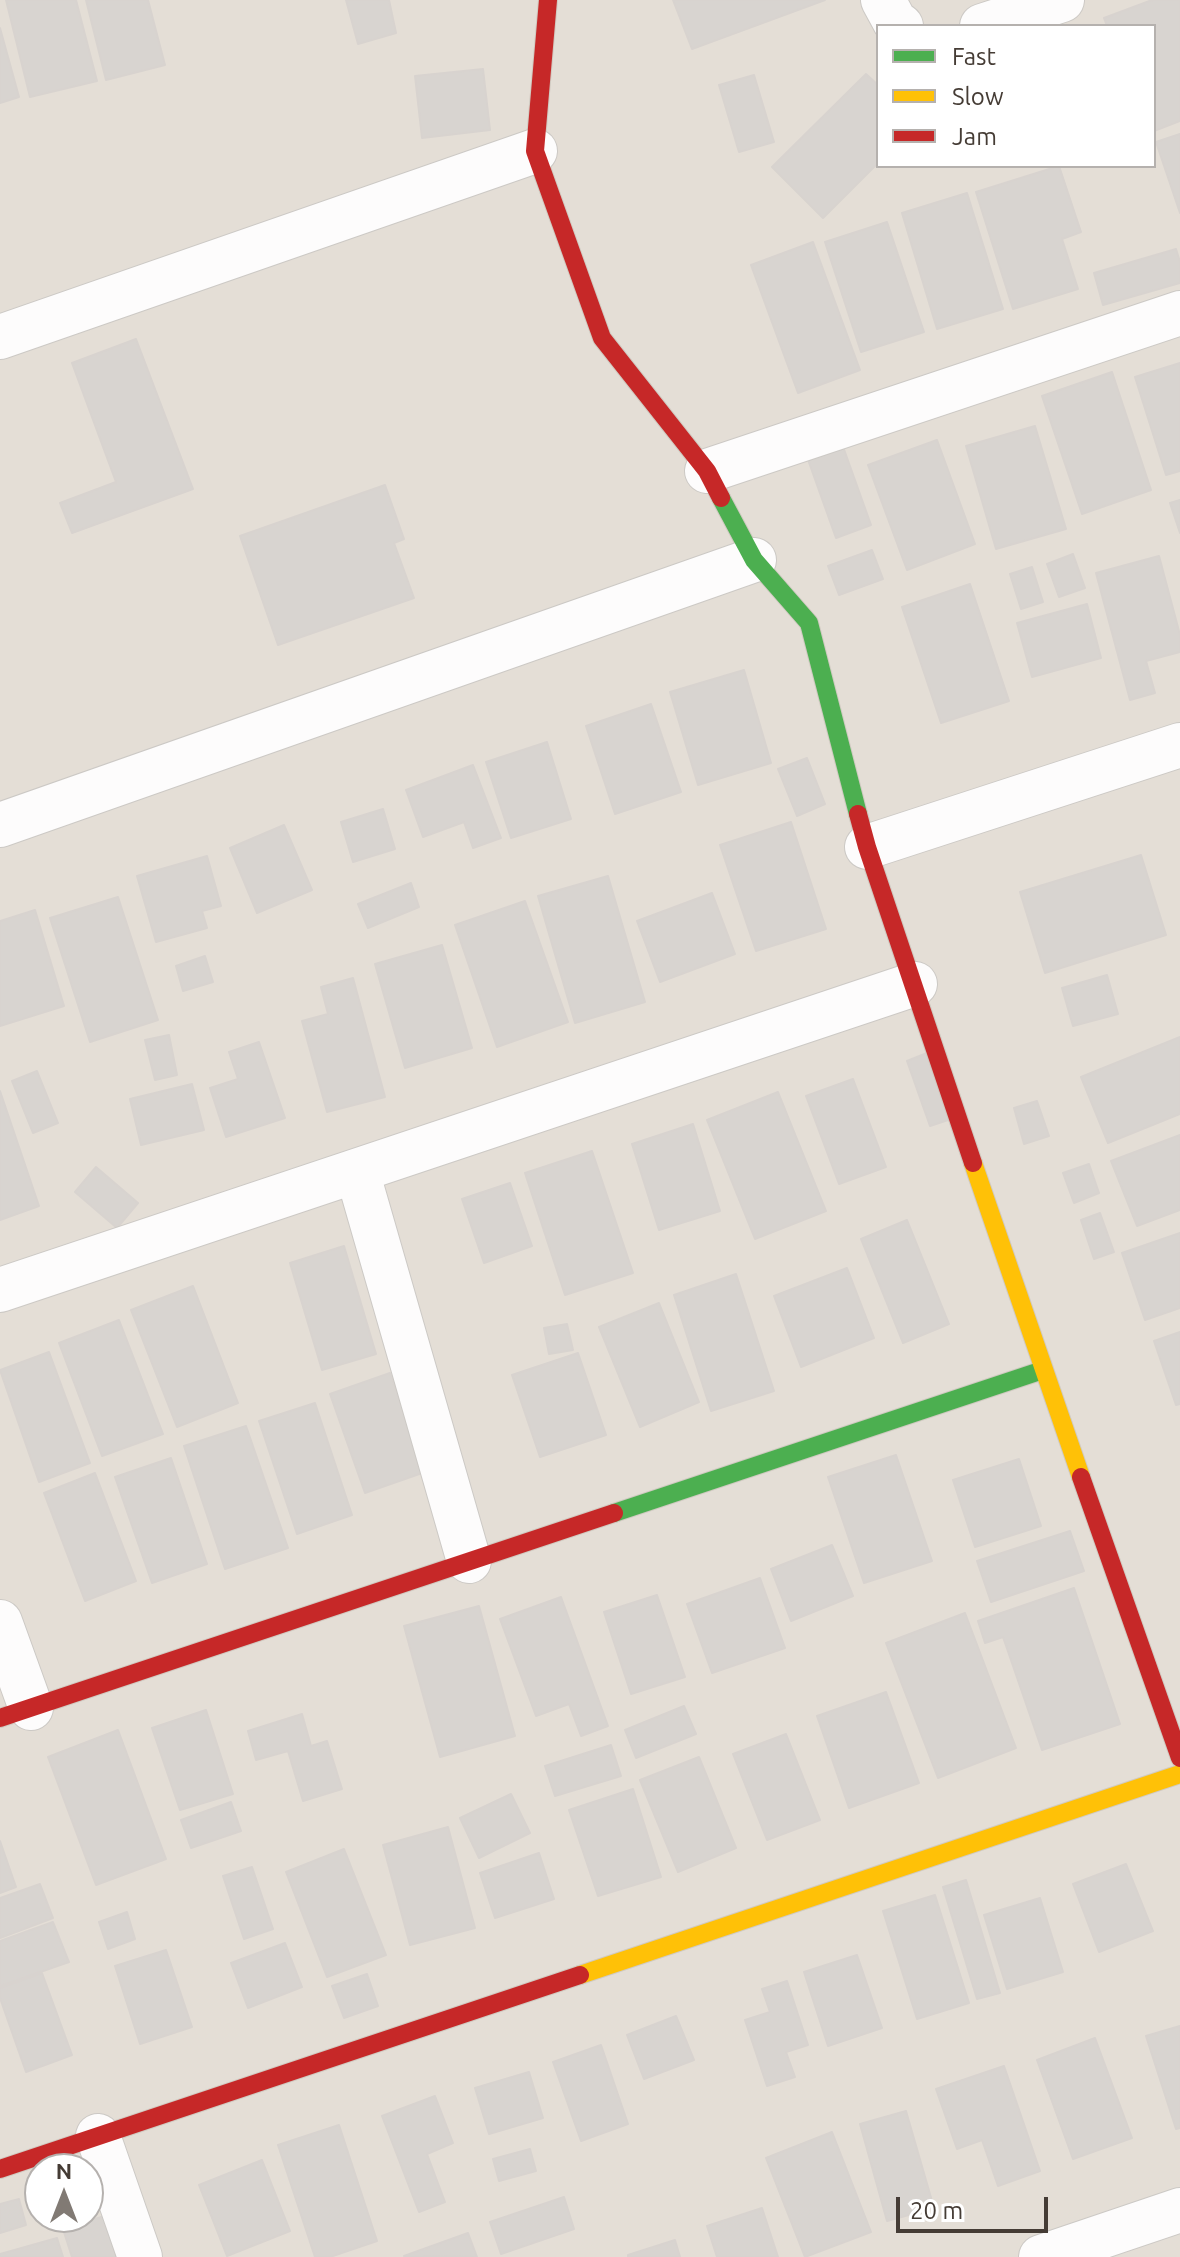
<!DOCTYPE html>
<style>
body{margin:0}
#map{position:relative;width:1180px;height:2257px;overflow:hidden;background:#f0ede9;font-family:Ubuntu,sans-serif}
canvas{display:block}
.legend{position:absolute;left:876px;top:24px;width:280px;height:144px;box-sizing:border-box;background:#fff;border:2px solid #b5b1ae;margin:0;padding:10px 14px;list-style:none;font-size:24px;color:#453c35}
.legend li{display:flex;align-items:center;gap:16px;height:40px}
.legend b{width:40px;border:2px solid #b5b1ae}
.north{position:absolute;left:24px;top:2153px;width:80px;height:80px;box-sizing:border-box;background:#fff;border:2px solid #b5b1ae;border-radius:50%;rotate:0deg;font-size:22px;font-weight:700;line-height:32px;text-align:center;color:#453c35}
.north::after{content:'';display:block;margin:auto;width:28px;height:36px;background:#817a74;clip-path:polygon(50% 0,100% 100%,50% 72%,0 100%)}
.scale{position:absolute;left:896px;top:2197px;width:152px;height:36px;box-sizing:border-box;border:4px solid #453c35;border-top:0;padding-left:10px;font-size:24px;line-height:28px;white-space:nowrap;color:#453c35;-webkit-text-stroke:6px #fff;paint-order:stroke}
</style>
<div id="map">
<canvas width="1180" height="2257"></canvas>
<ul class="legend">
<li><b style="height:10px;background:#4caf50"></b>Fast</li>
<li><b style="height:10px;background:#ffc107"></b>Slow</li>
<li><b style="height:10px;background:#c62828"></b>Jam</li>
</ul>
<div class="north">N</div>
<div class="scale">20 m</div>
</div>
<script>
const c = document.querySelector('canvas').getContext('2d');
c.lineJoin = 'round';
function fill(path, color) { c.fillStyle = color; c.fill(path, 'evenodd'); }
function trace(path, color, width, dash) { c.strokeStyle = color; c.lineWidth = width; c.lineCap = dash ? 'butt' : 'round'; c.setLineDash(dash || []); c.stroke(path); }
const residential = new Path2D(`
 M 0,0 L 1180,0 L 1180,2257 L 0,2257 ZM 878,26 L 1154,26 L 1154,166 L 878,166 ZM 40,2169 L 88,2169 L 88,2217 L 40,2217 Z`);
const building = new Path2D(`
 M 6,0 L 76,0 L 97,81 L 30,97 Z
 M 86,0 L 148,0 L 165,65 L 106,80 Z
 M 346,0 L 389,0 L 396,33 L 358,44 Z
 M 673,0 L 825,0 L 692,49 Z
 M 1152,0 L 1180,0 L 1180,121 L 1154,131 L 1154,26 L 1107,26 L 1104,18 Z
 M 0,28 L 19,97 L 0,103 Z
 M 483,69 L 490,130 L 422,138 L 415,76 Z
 M 866,74 L 878,85 L 878,163 L 823,218 L 772,167 Z
 M 754,75 L 774,142 L 739,152 L 719,85 Z
 M 1180,134 L 1180,213 L 1156,142 Z
 M 1059,166 L 1081,232 L 1062,239 L 1078,289 L 1013,309 L 976,192 Z
 M 967,193 L 1003,309 L 937,329 L 902,213 Z
 M 887,222 L 924,332 L 861,352 L 825,242 Z
 M 813,242 L 860,370 L 798,393 L 751,265 Z
 M 1176,249 L 1180,262 L 1180,283 L 1103,305 L 1094,273 Z
 M 136,339 L 193,489 L 72,533 L 60,503 L 116,482 L 72,363 Z
 M 1180,363 L 1180,471 L 1166,475 L 1135,377 Z
 M 1112,372 L 1151,490 L 1082,514 L 1042,396 Z
 M 1035,426 L 1066,529 L 996,549 L 966,446 Z
 M 937,440 L 975,544 L 907,570 L 868,465 Z
 M 841,441 L 871,525 L 836,538 L 806,454 Z
 M 385,485 L 404,539 L 394,543 L 414,598 L 278,645 L 240,536 Z
 M 1180,500 L 1180,533 L 1170,503 Z
 M 872,550 L 883,579 L 839,595 L 828,566 Z
 M 1073,554 L 1085,588 L 1059,597 L 1047,564 Z
 M 1159,556 L 1180,635 L 1180,652 L 1146,661 L 1155,693 L 1130,700 L 1096,573 Z
 M 1032,567 L 1043,602 L 1021,609 L 1010,574 Z
 M 970,584 L 1009,701 L 941,723 L 902,607 Z
 M 1087,604 L 1101,658 L 1032,677 L 1017,623 Z
 M 744,670 L 771,763 L 698,785 L 670,692 Z
 M 651,704 L 681,792 L 615,814 L 586,726 Z
 M 547,742 L 571,819 L 511,838 L 486,762 Z
 M 807,758 L 825,804 L 797,816 L 778,769 Z
 M 473,765 L 501,838 L 473,848 L 464,822 L 423,837 L 406,790 Z
 M 383,809 L 395,849 L 353,862 L 341,822 Z
 M 791,822 L 826,929 L 756,951 L 720,845 Z
 M 284,825 L 312,890 L 257,913 L 230,848 Z
 M 1141,855 L 1166,935 L 1045,973 L 1020,892 Z
 M 207,856 L 221,906 L 202,911 L 207,928 L 156,942 L 137,876 Z
 M 608,876 L 645,1002 L 575,1023 L 538,896 Z
 M 411,883 L 419,907 L 368,928 L 358,904 Z
 M 712,893 L 735,954 L 660,982 L 637,921 Z
 M 118,897 L 158,1020 L 90,1042 L 50,918 Z
 M 525,901 L 568,1022 L 497,1047 L 455,925 Z
 M 35,910 L 64,1006 L 0,1026 L 0,921 Z
 M 442,945 L 472,1048 L 405,1068 L 375,964 Z
 M 205,956 L 213,982 L 183,991 L 176,966 Z
 M 1107,975 L 1118,1014 L 1073,1026 L 1062,988 Z
 M 353,978 L 385,1097 L 327,1112 L 302,1021 L 328,1014 L 321,987 Z
 M 169,1035 L 177,1075 L 155,1080 L 145,1040 Z
 M 1180,1037 L 1180,1114 L 1108,1143 L 1081,1077 Z
 M 259,1042 L 285,1118 L 226,1137 L 210,1088 L 238,1079 L 229,1052 Z
 M 927,1053 L 951,1119 L 930,1126 L 907,1061 Z
 M 37,1071 L 58,1123 L 33,1133 L 12,1081 Z
 M 853,1079 L 886,1167 L 839,1184 L 806,1096 Z
 M 192,1084 L 204,1130 L 141,1145 L 130,1099 Z
 M 0,1091 L 39,1206 L 0,1220 Z
 M 778,1092 L 826,1211 L 755,1239 L 707,1120 Z
 M 1037,1101 L 1049,1136 L 1024,1144 L 1014,1108 Z
 M 693,1124 L 720,1211 L 659,1230 L 632,1144 Z
 M 1180,1135 L 1180,1210 L 1137,1226 L 1111,1161 Z
 M 592,1151 L 633,1273 L 565,1295 L 525,1173 Z
 M 1089,1164 L 1099,1193 L 1074,1203 L 1063,1173 Z
 M 96,1167 L 138,1203 L 117,1228 L 75,1192 Z
 M 510,1183 L 532,1246 L 484,1263 L 462,1199 Z
 M 1100,1213 L 1114,1252 L 1094,1259 L 1081,1220 Z
 M 907,1220 L 949,1324 L 903,1343 L 861,1239 Z
 M 1180,1233 L 1180,1308 L 1145,1320 L 1122,1253 Z
 M 344,1246 L 376,1354 L 322,1370 L 290,1263 Z
 M 847,1268 L 874,1338 L 801,1367 L 774,1296 Z
 M 736,1274 L 774,1391 L 711,1411 L 674,1295 Z
 M 193,1286 L 238,1403 L 177,1427 L 131,1310 Z
 M 659,1303 L 699,1402 L 640,1427 L 599,1327 Z
 M 119,1320 L 163,1434 L 102,1456 L 59,1343 Z
 M 567,1324 L 573,1350 L 549,1354 L 544,1328 Z
 M 1180,1332 L 1180,1404 L 1176,1405 L 1154,1341 Z
 M 49,1352 L 90,1463 L 39,1482 L 0,1370 Z
 M 578,1353 L 606,1435 L 540,1457 L 512,1375 Z
 M 390,1373 L 425,1472 L 365,1493 L 330,1394 Z
 M 315,1403 L 352,1515 L 297,1534 L 259,1421 Z
 M 246,1426 L 288,1548 L 225,1569 L 184,1446 Z
 M 896,1455 L 932,1561 L 864,1583 L 828,1477 Z
 M 171,1458 L 207,1564 L 152,1583 L 115,1477 Z
 M 1019,1459 L 1041,1526 L 975,1547 L 953,1480 Z
 M 95,1473 L 136,1581 L 85,1601 L 44,1493 Z
 M 1070,1531 L 1084,1571 L 991,1602 L 977,1561 Z
 M 832,1545 L 853,1596 L 791,1621 L 771,1569 Z
 M 760,1578 L 785,1648 L 712,1673 L 687,1604 Z
 M 1074,1588 L 1120,1724 L 1042,1750 L 1003,1637 L 985,1643 L 978,1621 Z
 M 657,1595 L 685,1677 L 631,1694 L 604,1612 Z
 M 561,1597 L 608,1726 L 581,1736 L 569,1704 L 536,1716 L 500,1619 Z
 M 479,1606 L 515,1736 L 440,1757 L 404,1626 Z
 M 965,1613 L 1016,1748 L 938,1778 L 886,1643 Z
 M 886,1692 L 919,1783 L 849,1808 L 817,1716 Z
 M 684,1706 L 696,1734 L 636,1758 L 625,1730 Z
 M 206,1710 L 233,1794 L 180,1810 L 152,1728 Z
 M 302,1714 L 311,1746 L 327,1741 L 342,1789 L 303,1801 L 288,1751 L 256,1760 L 248,1731 Z
 M 118,1730 L 166,1859 L 96,1885 L 48,1757 Z
 M 786,1734 L 820,1820 L 767,1840 L 733,1754 Z
 M 611,1745 L 621,1776 L 555,1796 L 545,1766 Z
 M 699,1757 L 736,1848 L 678,1872 L 640,1780 Z
 M 633,1789 L 661,1877 L 598,1896 L 569,1810 Z
 M 511,1794 L 530,1833 L 479,1858 L 460,1818 Z
 M 231,1802 L 241,1831 L 191,1848 L 181,1820 Z
 M 448,1827 L 475,1928 L 410,1945 L 383,1845 Z
 M 0,1841 L 16,1887 L 0,1893 Z
 M 344,1849 L 386,1955 L 327,1977 L 286,1872 Z
 M 539,1853 L 554,1899 L 495,1918 L 480,1873 Z
 M 1126,1864 L 1153,1931 L 1099,1952 L 1073,1884 Z
 M 252,1867 L 273,1929 L 244,1939 L 223,1876 Z
 M 966,1880 L 1000,1993 L 977,1999 L 943,1887 Z
 M 40,1884 L 53,1918 L 0,1938 L 0,1898 Z
 M 935,1895 L 969,2003 L 917,2019 L 883,1911 Z
 M 1040,1898 L 1063,1972 L 1007,1989 L 984,1915 Z
 M 127,1912 L 135,1939 L 108,1949 L 99,1922 Z
 M 53,1922 L 69,1962 L 0,1986 L 0,1941 Z
 M 285,1943 L 302,1987 L 248,2008 L 231,1963 Z
 M 166,1950 L 192,2027 L 140,2044 L 115,1966 Z
 M 857,1955 L 882,2028 L 828,2046 L 804,1972 Z
 M 42,1973 L 72,2055 L 26,2072 L 0,1998 L 0,1988 Z
 M 367,1974 L 378,2006 L 344,2018 L 332,1986 Z
 M 787,1981 L 808,2045 L 786,2052 L 795,2077 L 767,2086 L 745,2020 L 770,2012 L 762,1989 Z
 M 676,2016 L 694,2060 L 644,2079 L 627,2035 Z
 M 1180,2026 L 1180,2128 L 1176,2129 L 1146,2036 Z
 M 1095,2038 L 1132,2138 L 1073,2159 L 1037,2060 Z
 M 601,2045 L 628,2124 L 581,2141 L 553,2062 Z
 M 1004,2066 L 1040,2171 L 998,2186 L 982,2140 L 957,2149 L 936,2089 Z
 M 529,2072 L 543,2118 L 489,2134 L 475,2088 Z
 M 435,2096 L 453,2143 L 427,2154 L 445,2202 L 419,2212 L 382,2116 Z
 M 906,2111 L 934,2208 L 887,2221 L 860,2124 Z
 M 339,2125 L 377,2241 L 330,2257 L 315,2257 L 278,2145 Z
 M 832,2132 L 871,2232 L 805,2257 L 766,2158 Z
 M 530,2149 L 536,2171 L 499,2181 L 493,2159 Z
 M 262,2160 L 290,2231 L 227,2256 L 199,2185 Z
 M 564,2197 L 574,2229 L 501,2254 L 490,2222 Z
 M 19,2199 L 26,2225 L 0,2233 L 0,2204 Z
 M 762,2208 L 778,2257 L 717,2257 L 707,2226 Z
 M 114,2213 L 128,2257 L 72,2257 L 63,2229 Z
 M 468,2233 L 477,2257 L 404,2256 Z
 M 57,2238 L 63,2257 L 0,2257 L 0,2254 Z
 M 675,2240 L 680,2257 L 628,2257 L 628,2255 Z`);
const street = new Path2D(`
 M 883,0 L 895,22 L 901,26
 M 982,26 L 1062,0
 M 0,337 L 535,151
 M 707,471 L 1180,313
 M 0,825 L 754,560
 M 867,847 L 1180,745
 M 357,1171 L 469,1561
 M 0,1290 L 915,984
 M 0,1622 L 31,1708
 M 98,2136 L 140,2257
 M 1041,2257 L 1180,2210`);
const fast = new Path2D(`
 M 721,498 L 754,560 L 809,623 L 858,814
 M 614,1513 L 1043,1370`);
const slow = new Path2D(`
 M 973,1163 L 1081,1477
 M 580,1975 L 1180,1774`);
const jam = new Path2D(`
 M 548,0 L 535,151 L 602,338 L 707,471 L 721,498
 M 858,814 L 867,847 L 973,1163
 M 1081,1477 L 1180,1758
 M 0,1718 L 614,1513
 M 0,2169 L 580,1975`);
fill(residential, '#e4ded6');
fill(building, '#d8d4d0');
trace(building, '#d8d3cf', 2);
trace(street, '#ccc9c5', 46);
trace(fast, '#d0cac1', 20);
trace(slow, '#d0cac1', 20);
trace(jam, '#d0cac1', 20);
trace(street, '#fdfcfc', 44);
trace(fast, '#4caf50', 18);
trace(slow, '#ffc107', 18);
trace(jam, '#c62828', 18);
</script>
